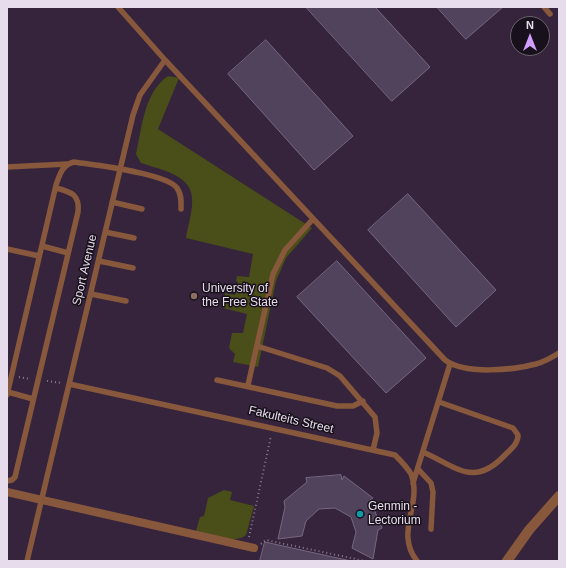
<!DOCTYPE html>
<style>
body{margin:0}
#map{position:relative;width:566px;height:568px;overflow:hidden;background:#35243b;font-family:Helvetica,sans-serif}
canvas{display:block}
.frame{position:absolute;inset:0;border:8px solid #e7dceb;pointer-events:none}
.north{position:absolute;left:510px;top:16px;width:40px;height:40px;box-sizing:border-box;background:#18111b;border:1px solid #6b626e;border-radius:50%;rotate:0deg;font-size:11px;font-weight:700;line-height:16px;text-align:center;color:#e7dceb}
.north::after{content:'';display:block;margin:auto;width:14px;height:18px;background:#d19dfe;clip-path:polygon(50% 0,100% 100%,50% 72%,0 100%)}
</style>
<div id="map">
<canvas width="566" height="568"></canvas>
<div class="frame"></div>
<div class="north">N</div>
</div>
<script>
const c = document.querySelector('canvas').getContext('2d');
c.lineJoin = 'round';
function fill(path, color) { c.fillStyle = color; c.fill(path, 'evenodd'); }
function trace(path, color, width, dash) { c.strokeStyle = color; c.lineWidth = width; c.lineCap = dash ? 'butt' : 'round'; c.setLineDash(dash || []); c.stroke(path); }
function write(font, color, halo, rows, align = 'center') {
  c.font = font + ' Helvetica,sans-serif'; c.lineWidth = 3; c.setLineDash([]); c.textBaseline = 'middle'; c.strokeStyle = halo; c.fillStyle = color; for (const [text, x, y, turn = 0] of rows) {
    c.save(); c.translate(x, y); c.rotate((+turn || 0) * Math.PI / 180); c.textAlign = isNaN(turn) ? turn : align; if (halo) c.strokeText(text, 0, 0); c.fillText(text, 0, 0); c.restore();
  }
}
const green = new Path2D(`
 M 168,76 L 179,78 L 158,129 L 312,228 L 286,258 L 276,281 L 258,367 L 233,362 L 235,354 L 229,348 L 232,333 L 243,333 L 247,314 L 223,308 L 225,293 L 235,295 L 238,282 L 236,281 L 237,276 L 249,277 L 253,254 L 186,238 C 188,225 193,211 192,198 C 191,174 158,169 141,163 L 136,154 C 142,128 144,92 168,76 Z
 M 224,490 L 232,492 L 230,500 L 254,506 L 246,535 C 234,545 209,534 196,531 L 200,517 L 204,516 L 208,498 Z`);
const building = new Path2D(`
 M 306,7 L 375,7 L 430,67 L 392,101 Z
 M 437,7 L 503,7 L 466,39 Z
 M 266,40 L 353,136 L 314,170 L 228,74 Z
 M 408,194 L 496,290 L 456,327 L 368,230 Z
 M 337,261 L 426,358 L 386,393 L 297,297 Z
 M 341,475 L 342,480 L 344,476 L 373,498 L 370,500 L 382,528 L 378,530 L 373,559 L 352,548 L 356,532 L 351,517 L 335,508 L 319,509 L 306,521 L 302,536 L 278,539 L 285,507 L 284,501 L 307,482 L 306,478 Z
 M 265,542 L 351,561 L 260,561 Z`);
const path = new Path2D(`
 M 19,377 L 30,379
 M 47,381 L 62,383
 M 249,537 L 271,436
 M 261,544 L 266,540 L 365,561`);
const service = new Path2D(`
 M 544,7 L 550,14
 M 165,60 L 445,360 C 465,375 513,370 536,364 C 544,362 552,357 559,353
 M 7,167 L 67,164
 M 112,202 L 142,209
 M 105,232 L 134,238
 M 42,246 L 68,253
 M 7,249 L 39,256
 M 99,261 L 133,268
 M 91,294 L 126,301
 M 257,346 L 327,368 L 340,376 L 375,417 L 377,433 L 373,450
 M 217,380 L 337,406 L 353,406 L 363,401
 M 69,384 L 395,455 C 401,461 407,467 411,474 C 423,504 394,532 417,561
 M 248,385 L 273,274 L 285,250 L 313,219
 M 8,392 L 33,399
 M 7,395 L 56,185 C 60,174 62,165 74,162 C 94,165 166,173 177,188 C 182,195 181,202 181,209
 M 423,452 C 457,467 474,488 505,455 C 511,449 518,444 518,435 L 513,428 L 439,402
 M 418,469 L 431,483 L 433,492 L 431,529
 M 7,481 L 12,480 L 15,477 L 78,212 C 80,194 71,192 56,188
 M 413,483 L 450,364
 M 27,561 L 133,115 L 140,95 L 165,60 L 118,7`);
const pedestrian = new Path2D(`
 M 7,492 L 254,548`);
const tertiary = new Path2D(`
 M 507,561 L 529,530 L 559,496`);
const markers = [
 [194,296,4,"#8d6e63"],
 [360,514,4,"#0f9aa8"]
];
const streetNames = [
 ["Sport Avenue",85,270,-77],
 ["Fakulteits Street",291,420,13]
];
const poiNames = [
 ["University of",202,289],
 ["the Free State",202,303],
 ["Genmin -",368,507],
 ["Lectorium",368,521]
];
fill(green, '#4a4e18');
fill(building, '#52435d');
trace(building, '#776782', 1);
trace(path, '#8a7c8f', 2, [1, 3]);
trace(service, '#88583d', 5.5);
trace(pedestrian, '#88583d', 8);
trace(tertiary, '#88583d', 10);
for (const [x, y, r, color] of markers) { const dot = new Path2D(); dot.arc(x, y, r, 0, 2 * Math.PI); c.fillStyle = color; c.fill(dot); trace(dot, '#18111b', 1.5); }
write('12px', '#e7dceb', '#18111b', streetNames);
write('12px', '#e7dceb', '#18111b', poiNames, 'left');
</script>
